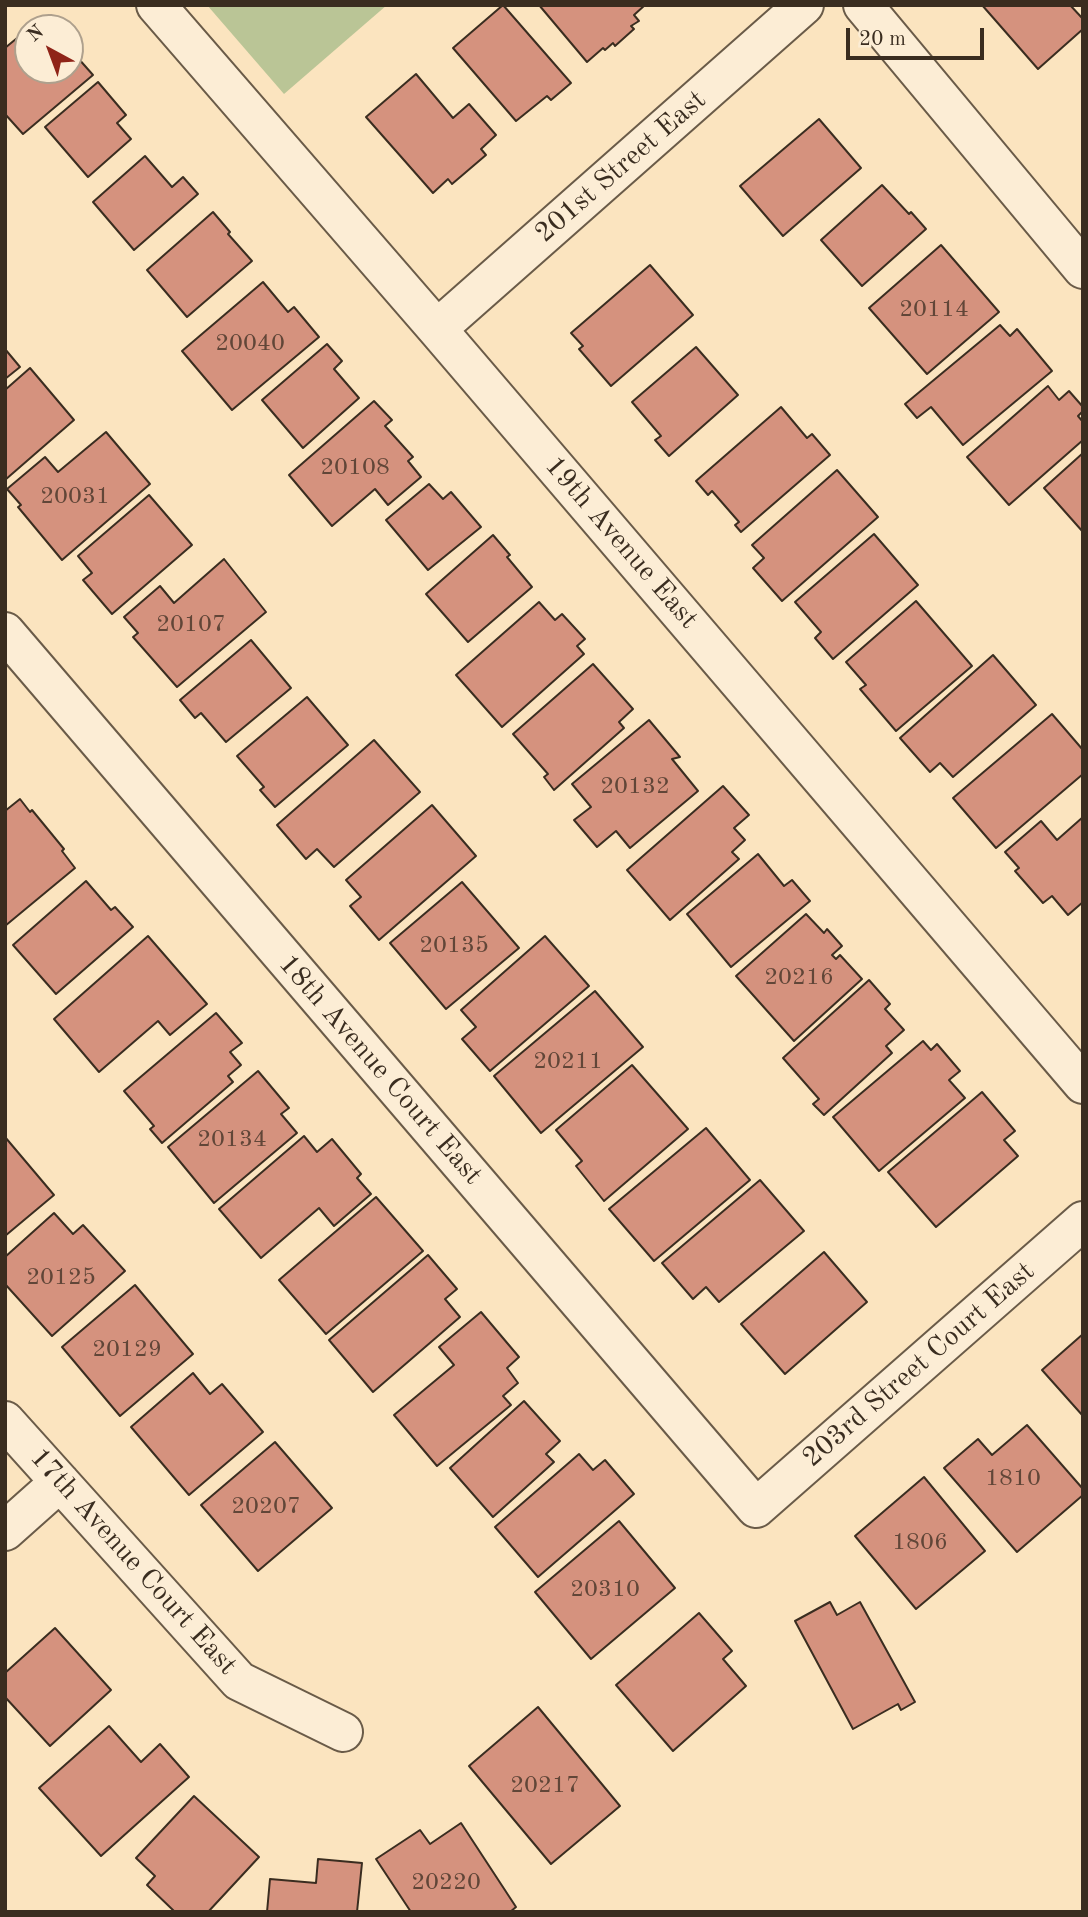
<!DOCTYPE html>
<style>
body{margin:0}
#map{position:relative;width:1088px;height:1917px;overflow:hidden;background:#fbe4bf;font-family:"Old Standard TT",serif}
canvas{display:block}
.frame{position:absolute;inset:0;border:7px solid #3a2d20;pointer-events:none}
.north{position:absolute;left:14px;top:14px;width:70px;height:70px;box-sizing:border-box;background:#fcedd5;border:2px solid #aea08d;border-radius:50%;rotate:319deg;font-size:19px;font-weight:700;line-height:28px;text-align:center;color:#3a2d20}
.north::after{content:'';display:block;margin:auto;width:24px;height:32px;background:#8f2418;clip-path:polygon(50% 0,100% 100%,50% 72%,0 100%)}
.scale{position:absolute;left:846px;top:28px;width:138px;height:32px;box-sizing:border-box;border:4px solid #3a2d20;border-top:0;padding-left:9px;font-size:21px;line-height:24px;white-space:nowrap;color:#3a2d20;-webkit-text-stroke:5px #fcedd5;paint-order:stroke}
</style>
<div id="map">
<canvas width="1088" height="1917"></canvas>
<div class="frame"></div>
<div class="north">N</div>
<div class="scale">20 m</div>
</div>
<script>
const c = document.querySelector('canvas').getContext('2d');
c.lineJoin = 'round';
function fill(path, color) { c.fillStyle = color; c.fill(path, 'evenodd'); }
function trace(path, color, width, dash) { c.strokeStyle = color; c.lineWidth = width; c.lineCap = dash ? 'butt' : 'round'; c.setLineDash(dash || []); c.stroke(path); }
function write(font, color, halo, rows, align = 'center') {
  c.font = font + ' "Old Standard TT",serif'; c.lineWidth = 6; c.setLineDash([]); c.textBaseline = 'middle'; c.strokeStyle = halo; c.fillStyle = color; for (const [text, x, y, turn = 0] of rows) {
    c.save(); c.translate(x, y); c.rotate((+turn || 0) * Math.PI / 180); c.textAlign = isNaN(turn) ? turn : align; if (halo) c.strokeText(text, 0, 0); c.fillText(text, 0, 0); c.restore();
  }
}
const green = new Path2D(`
 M 207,5 L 387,5 L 284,94 Z`);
const building = new Path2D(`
 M 503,5 L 571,83 L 551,100 L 547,96 L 516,121 L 453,48 Z
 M 539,5 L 645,5 L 634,15 L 639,21 L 631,26 L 634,29 L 615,46 L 613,43 L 605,50 L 603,48 L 587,62 Z
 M 982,5 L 1070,5 L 1083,19 L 1083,29 L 1038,69 Z
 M 28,29 L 28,70 L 70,70 L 70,49 L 93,75 L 23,134 L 5,114 L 5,48 Z
 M 416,74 L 453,118 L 469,104 L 496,135 L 481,149 L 486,155 L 452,184 L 448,179 L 433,193 L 366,117 Z
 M 98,82 L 126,115 L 117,123 L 131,139 L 88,177 L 45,127 Z
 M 819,119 L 861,168 L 783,236 L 740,186 Z
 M 145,156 L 172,187 L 183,177 L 198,194 L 134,250 L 93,202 Z
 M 882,185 L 909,214 L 911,212 L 926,229 L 862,286 L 821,240 Z
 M 213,212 L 230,232 L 228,234 L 252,261 L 187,317 L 147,270 Z
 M 941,245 L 999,312 L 927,374 L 869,308 Z
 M 650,265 L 693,315 L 611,386 L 579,349 L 583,346 L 571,333 Z
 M 263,282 L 288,312 L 294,307 L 319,337 L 232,410 L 182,351 Z
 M 1000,325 L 1010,336 L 1017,329 L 1052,371 L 963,445 L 931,407 L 917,418 L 905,404 Z
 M 327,344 L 342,361 L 334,369 L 359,398 L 303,448 L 262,400 Z
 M 696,347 L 738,395 L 669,456 L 655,440 L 661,436 L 632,402 Z
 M 5,349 L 20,367 L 5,379 Z
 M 30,368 L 74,420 L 5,480 L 5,390 Z
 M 1048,386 L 1059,400 L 1069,391 L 1083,407 L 1083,411 L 1078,416 L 1083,422 L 1083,440 L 1009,505 L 967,457 Z
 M 374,401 L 392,420 L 385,426 L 413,457 L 408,461 L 421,477 L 388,505 L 375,489 L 332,526 L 289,475 Z
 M 781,407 L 807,438 L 812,434 L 830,455 L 741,532 L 735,525 L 739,522 L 712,491 L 708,495 L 696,481 Z
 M 106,432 L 150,484 L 62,560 L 18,507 L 21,505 L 7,489 L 45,457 L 58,472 Z
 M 1083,453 L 1083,532 L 1044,488 Z
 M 837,470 L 878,517 L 782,601 L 753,568 L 764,558 L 752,545 Z
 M 429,484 L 443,499 L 451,492 L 481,527 L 428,570 L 386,520 Z
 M 149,495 L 192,545 L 112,614 L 83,580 L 92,573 L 78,556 Z
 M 874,534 L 918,585 L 833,659 L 815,638 L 821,632 L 795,602 Z
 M 493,535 L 510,555 L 507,557 L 532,587 L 468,642 L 426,594 Z
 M 224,559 L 266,612 L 177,687 L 133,637 L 138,633 L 124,617 L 160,586 L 174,603 Z
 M 916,601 L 972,666 L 896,731 L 860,689 L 866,685 L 846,662 Z
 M 539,602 L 555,620 L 562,614 L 585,639 L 577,646 L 584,654 L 502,727 L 456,675 Z
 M 251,640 L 291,688 L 226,742 L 201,713 L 195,718 L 180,700 Z
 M 993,655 L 1036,705 L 953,777 L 940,763 L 930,772 L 900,738 Z
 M 593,664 L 633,709 L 619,722 L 624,728 L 554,790 L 544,777 L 548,774 L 513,734 Z
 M 307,697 L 348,745 L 275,807 L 260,790 L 264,787 L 237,756 Z
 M 1052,714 L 1083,750 L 1083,774 L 996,848 L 953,798 Z
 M 649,720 L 680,757 L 672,759 L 698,791 L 630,848 L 616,831 L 597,847 L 574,820 L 591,807 L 572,784 Z
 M 374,740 L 420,792 L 334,867 L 317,849 L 306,859 L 277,825 Z
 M 723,786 L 749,815 L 734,828 L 745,840 L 732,852 L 739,859 L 670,920 L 627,870 Z
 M 20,799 L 30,812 L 32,810 L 64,849 L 62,851 L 75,868 L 5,926 L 5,811 Z
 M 432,805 L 476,856 L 379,940 L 350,906 L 361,897 L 346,880 Z
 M 1083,817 L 1083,902 L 1068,915 L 1052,896 L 1043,903 L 1015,871 L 1019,868 L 1005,852 L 1041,821 L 1057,840 Z
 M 758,854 L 784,886 L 792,880 L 810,901 L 731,967 L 687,914 Z
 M 86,881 L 111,910 L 115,907 L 133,927 L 56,994 L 13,945 Z
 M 462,882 L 519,948 L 446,1009 L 390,943 Z
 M 806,914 L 824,933 L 827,929 L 842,946 L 832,955 L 836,959 L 840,955 L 862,979 L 794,1041 L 736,976 Z
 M 148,936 L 207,1004 L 170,1035 L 158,1021 L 99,1072 L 54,1019 Z
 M 545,936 L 589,986 L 490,1071 L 462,1039 L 476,1027 L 461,1010 Z
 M 869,980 L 890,1004 L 885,1009 L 904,1030 L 886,1046 L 892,1053 L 824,1115 L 813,1104 L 819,1099 L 783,1058 Z
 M 595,991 L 643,1047 L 541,1133 L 494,1076 Z
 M 216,1013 L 242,1043 L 230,1052 L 241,1065 L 228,1076 L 233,1082 L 162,1143 L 150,1129 L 154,1126 L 124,1091 Z
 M 923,1041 L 931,1050 L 937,1044 L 960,1071 L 949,1080 L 965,1098 L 879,1171 L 833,1117 Z
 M 632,1065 L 688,1129 L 604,1201 L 576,1166 L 582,1161 L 556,1130 Z
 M 258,1071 L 289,1108 L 281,1114 L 297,1133 L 214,1203 L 168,1147 Z
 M 982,1092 L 1015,1131 L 1004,1140 L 1018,1156 L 936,1227 L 888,1172 Z
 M 706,1128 L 750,1180 L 654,1261 L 609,1209 Z
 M 304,1136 L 317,1152 L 332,1139 L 361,1174 L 357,1178 L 371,1194 L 334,1226 L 319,1208 L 261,1258 L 219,1209 Z
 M 5,1137 L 54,1195 L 5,1236 Z
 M 760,1180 L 804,1231 L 719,1302 L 706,1287 L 693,1299 L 662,1263 Z
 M 376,1197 L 423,1251 L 326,1334 L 279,1280 Z
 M 54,1213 L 73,1234 L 83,1225 L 125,1271 L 52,1336 L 5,1284 L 5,1257 Z
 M 824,1252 L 867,1302 L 785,1374 L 741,1324 Z
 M 428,1255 L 457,1289 L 445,1299 L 460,1317 L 373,1392 L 329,1340 Z
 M 135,1285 L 193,1354 L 120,1416 L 62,1347 Z
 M 481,1312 L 519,1357 L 507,1368 L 518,1383 L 503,1396 L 511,1405 L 437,1466 L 394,1415 L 454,1365 L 439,1347 Z
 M 1083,1334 L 1083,1416 L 1042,1370 Z
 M 193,1373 L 210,1394 L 222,1384 L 263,1432 L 189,1495 L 131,1427 Z
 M 524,1401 L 560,1441 L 546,1454 L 554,1462 L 493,1517 L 450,1468 Z
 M 1027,1425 L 1083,1489 L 1083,1495 L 1017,1552 L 944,1468 L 978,1439 L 992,1455 Z
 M 275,1442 L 332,1508 L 258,1571 L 201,1505 Z
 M 579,1454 L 593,1470 L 605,1460 L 634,1494 L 538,1577 L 495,1527 Z
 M 924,1477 L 985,1551 L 916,1609 L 855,1536 Z
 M 619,1521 L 675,1588 L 591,1659 L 535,1592 Z
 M 830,1602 L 837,1615 L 860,1602 L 915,1702 L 901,1710 L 898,1704 L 853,1729 L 795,1621 Z
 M 699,1613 L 732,1651 L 723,1659 L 746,1686 L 673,1751 L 616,1685 Z
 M 55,1628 L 111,1690 L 50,1746 L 5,1697 L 5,1673 Z
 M 538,1707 L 620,1806 L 551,1864 L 469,1766 Z
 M 109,1726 L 141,1762 L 160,1744 L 189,1777 L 101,1856 L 39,1788 Z
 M 194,1796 L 259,1857 L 208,1912 L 175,1912 L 147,1885 L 155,1876 L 136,1858 Z
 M 461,1823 L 516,1907 L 510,1912 L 411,1912 L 376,1859 L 420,1830 L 430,1844 Z
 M 318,1859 L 362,1863 L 357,1912 L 267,1912 L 270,1879 L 316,1883 Z`);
const minor = new Path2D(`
 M 156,5 L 437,329 L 1083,1084
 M 863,5 L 1083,269
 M 437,329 L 804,5
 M 5,632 L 756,1508 L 1083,1221
 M 5,1421 L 239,1681 L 343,1732
 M 5,1531 L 60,1482`);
const numberNames = [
 ["20114",934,310],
 ["20040",250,344],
 ["20108",355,468],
 ["20031",75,497],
 ["20107",191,625],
 ["20132",635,787],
 ["20135",454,946],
 ["20216",799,978],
 ["20211",568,1062],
 ["20134",232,1140],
 ["20125",61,1278],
 ["20129",127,1350],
 ["1810",1013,1479],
 ["20207",266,1507],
 ["1806",920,1543],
 ["20310",605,1590],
 ["20217",545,1786],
 ["20220",446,1883]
];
const streetNames = [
 ["201st Street East",621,167,-41],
 ["19th Avenue East",621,543,49],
 ["18th Avenue Court East",380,1070,49],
 ["203rd Street Court East",919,1365,-41],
 ["17th Avenue Court East",133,1562,48]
];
fill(green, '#bac596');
fill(building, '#d5927e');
trace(building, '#3a2d20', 2);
trace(minor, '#6a5b48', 42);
trace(minor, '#fcedd5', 38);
write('24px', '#614638', null, numberNames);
write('28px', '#3a2d20', '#fcedd5', streetNames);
</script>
